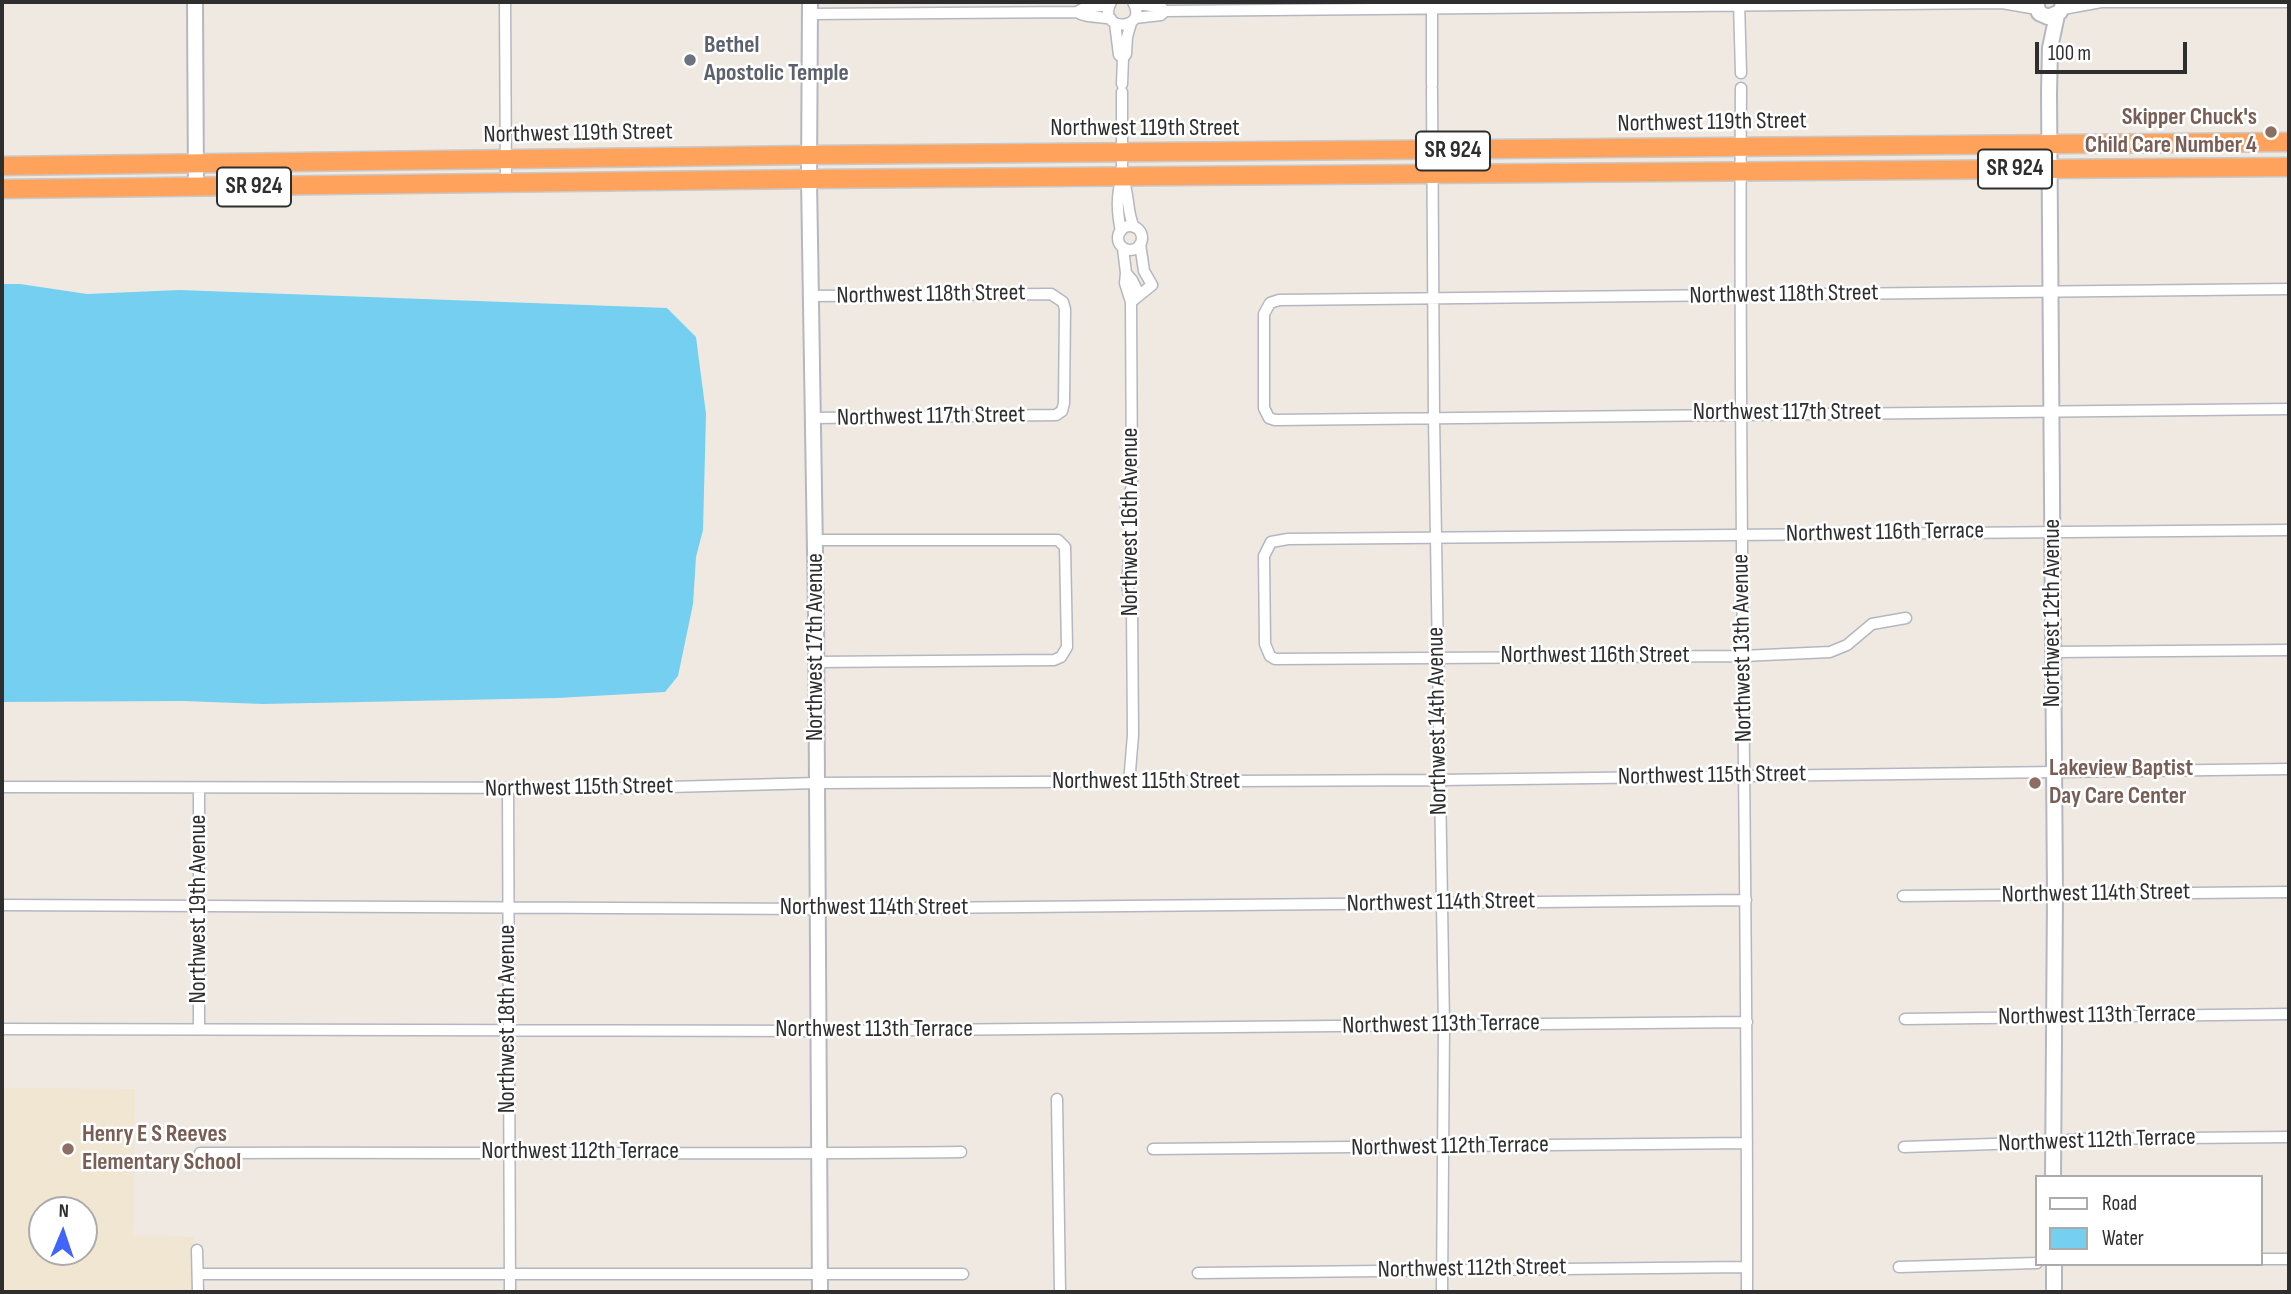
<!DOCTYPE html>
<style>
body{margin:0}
#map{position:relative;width:2291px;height:1294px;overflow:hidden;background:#efe9e1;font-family:"Sofia Sans Condensed",sans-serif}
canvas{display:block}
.frame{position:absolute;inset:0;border:4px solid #2e2e2e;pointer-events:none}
.legend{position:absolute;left:2035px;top:1175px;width:228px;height:91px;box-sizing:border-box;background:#fff;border:2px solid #ababab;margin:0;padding:9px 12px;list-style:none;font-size:21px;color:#2e2e2e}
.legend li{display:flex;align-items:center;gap:14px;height:35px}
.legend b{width:35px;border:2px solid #ababab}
.north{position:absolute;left:28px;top:1196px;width:70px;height:70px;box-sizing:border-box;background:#fff;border:2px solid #ababab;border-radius:50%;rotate:2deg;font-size:19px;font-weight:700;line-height:28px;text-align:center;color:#2e2e2e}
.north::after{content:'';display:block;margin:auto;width:24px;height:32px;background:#4264fb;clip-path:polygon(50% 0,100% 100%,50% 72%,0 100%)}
.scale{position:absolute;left:2035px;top:42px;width:152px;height:32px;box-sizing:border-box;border:4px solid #2e2e2e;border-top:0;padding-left:9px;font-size:21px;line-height:24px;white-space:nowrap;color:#2e2e2e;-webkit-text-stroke:5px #fff;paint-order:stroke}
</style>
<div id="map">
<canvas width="2291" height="1294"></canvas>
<div class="frame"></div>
<ul class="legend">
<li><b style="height:9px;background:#fff"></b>Road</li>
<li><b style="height:19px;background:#75cff0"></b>Water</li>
</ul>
<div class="north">N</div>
<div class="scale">100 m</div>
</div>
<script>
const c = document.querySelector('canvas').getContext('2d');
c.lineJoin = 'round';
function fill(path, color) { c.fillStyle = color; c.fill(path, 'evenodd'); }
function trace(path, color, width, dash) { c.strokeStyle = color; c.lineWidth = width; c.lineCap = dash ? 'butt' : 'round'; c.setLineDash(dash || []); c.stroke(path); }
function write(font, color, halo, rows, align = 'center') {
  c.font = font + ' "Sofia Sans Condensed",sans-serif'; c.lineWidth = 5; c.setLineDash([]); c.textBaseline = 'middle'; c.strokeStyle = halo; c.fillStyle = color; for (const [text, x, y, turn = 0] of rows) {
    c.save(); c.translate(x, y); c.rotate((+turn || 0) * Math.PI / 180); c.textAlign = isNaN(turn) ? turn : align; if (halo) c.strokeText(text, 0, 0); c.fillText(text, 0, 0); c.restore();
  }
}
const education = new Path2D(`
 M 2,1088 L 135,1089 L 133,1236 L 194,1237 L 194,1292 L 2,1292 ZM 42,1210 L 84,1210 L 84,1252 L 42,1252 Z`);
const water = new Path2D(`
 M 2,284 L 20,284 L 87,294 L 179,290 L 667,308 L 696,337 L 706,414 L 703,530 L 696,557 L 693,604 L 678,676 L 665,692 L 557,698 L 263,704 L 183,701 L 2,702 Z`);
const street = new Path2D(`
 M 505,2 L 506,184
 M 1111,2 C 1095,32 1150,32 1133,2
 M 1432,2 L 1432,85
 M 1739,2 L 1741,73
 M 1135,4 L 1161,7 L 1165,11 L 2002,3 L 2037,9
 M 2063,9 L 2101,2 L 2289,2
 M 1077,12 C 1085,18 1100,16 1111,19
 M 810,14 L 1077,12 L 1084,8 L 1109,5
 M 1135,18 L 1161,15 L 1165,11
 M 1115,23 L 1119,55 L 1123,58
 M 1122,84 L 1123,58 L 1126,54 L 1127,37 L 1131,23
 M 1741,88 C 1738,489 1748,891 1747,1292
 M 1432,89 L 1434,417 L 1444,1025 L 1442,1292
 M 1122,177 C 1130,194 1126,211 1134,227
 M1118 238a12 12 0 1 1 24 0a12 12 0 1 1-24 0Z
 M 1121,231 C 1117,213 1116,195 1122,177 L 1122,92
 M 1123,248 L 1126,273 L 1132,280 L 1139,294
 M 1126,273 L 1125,283 L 1131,302
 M 2289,289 L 1279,300 L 1270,303 L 1264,314 L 1264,408 L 1269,418 L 1275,420 L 2289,409
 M 812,296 L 1051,294 L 1063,302 L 1065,309 L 1064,403 L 1062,411 L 1056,415 L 814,418
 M 816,540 L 1058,540 L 1065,547 L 1067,647 L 1061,657 L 1054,660 L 817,662
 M 1906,618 L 1872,624 L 1847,645 L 1830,652 L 1742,656 L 1275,659 L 1270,656 L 1265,644 L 1264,556 L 1271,542 L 1288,539 L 2289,530
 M 2053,652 L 2289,650
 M 1129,783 L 1133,735 L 1132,608 L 1127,585 L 1131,531 L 1126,507 L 1132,486 L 1131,302 L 1152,285 L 1144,271 L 1140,244
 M 2,787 L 632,788 L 817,783 L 1439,780 L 2289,769
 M 508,789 L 510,1292
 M 1903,896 L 2289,892
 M 2,905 L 818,909 L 1746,900
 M 1905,1019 L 2289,1014
 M 199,1028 L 199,789
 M 2,1029 L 819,1031 L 1747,1022
 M 1057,1099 L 1060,1292
 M 1904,1147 L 2052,1142 L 2078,1139 L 2289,1137
 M 1153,1149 L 1747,1143
 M 200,1153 C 454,1152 707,1155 961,1152
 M 197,1250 L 198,1292
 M 2261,1259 L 2289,1259
 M 1899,1267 L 2037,1263
 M 1198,1273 L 1747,1267
 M 198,1274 L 963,1274`);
const secondary = new Path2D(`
 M 195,2 L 196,188
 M 810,2 L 809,179 L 816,614 L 820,1292
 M 2036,2 L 2039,13 L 2048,17 L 2060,12 L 2064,2
 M 2053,1177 L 2055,895 L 2049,93 L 2050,48 L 2057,15
 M 2054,1292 L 2054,1264`);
const highway = new Path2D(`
 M 2,166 L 809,155 L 2289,142
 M 2,189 L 809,179 L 2289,167`);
const markers = [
 [690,60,7,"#6b7280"],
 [2271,132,7,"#8d6e63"],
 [2035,783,7,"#8d6e63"],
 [68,1149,7,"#8d6e63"]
];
const shields = [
 [1453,151,74],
 [2015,169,74],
 [254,187,74]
];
const shieldNames = [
 ["SR 924",1453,151],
 ["SR 924",2015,169],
 ["SR 924",254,187]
];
const worshipNames = [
 ["Bethel",704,46],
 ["Apostolic Temple",704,74]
];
const educationNames = [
 ["Skipper Chuck's",2257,118,"right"],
 ["Child Care Number 4",2257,146,"right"],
 ["Lakeview Baptist",2049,769],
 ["Day Care Center",2049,797],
 ["Henry E S Reeves",82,1135],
 ["Elementary School",82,1163]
];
const streetNames = [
 ["Northwest 119th Street",1712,123,-1],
 ["Northwest 119th Street",1145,129],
 ["Northwest 119th Street",578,134,-1],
 ["Northwest 118th Street",931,295,-1],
 ["Northwest 118th Street",1784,295,-1],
 ["Northwest 117th Street",1787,413],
 ["Northwest 117th Street",931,417,-1],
 ["Northwest 16th Avenue",1131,522,-90],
 ["Northwest 116th Terrace",1885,533,-1],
 ["Northwest 12th Avenue",2053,613,-90],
 ["Northwest 17th Avenue",816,647,-90],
 ["Northwest 13th Avenue",1743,648,-91],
 ["Northwest 116th Street",1595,656],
 ["Northwest 14th Avenue",1438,721,-91],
 ["Northwest 115th Street",1712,776,-1],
 ["Northwest 115th Street",1146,782],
 ["Northwest 115th Street",579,788,-1],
 ["Northwest 114th Street",2096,894,-1],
 ["Northwest 114th Street",1441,903,-1],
 ["Northwest 114th Street",874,908],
 ["Northwest 19th Avenue",199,909,-90],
 ["Northwest 113th Terrace",2097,1016,-1],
 ["Northwest 18th Avenue",508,1019,-90],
 ["Northwest 113th Terrace",1441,1025,-1],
 ["Northwest 113th Terrace",874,1030],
 ["Northwest 112th Terrace",2097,1141,-2],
 ["Northwest 112th Terrace",1450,1147,-1],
 ["Northwest 112th Terrace",580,1152],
 ["Northwest 112th Street",1472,1269,-1]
];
fill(education, '#f0e6d1');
fill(water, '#75cff0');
trace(street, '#b4b7c1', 13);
trace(secondary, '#b4b7c1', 18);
trace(highway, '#c9c9c9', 21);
trace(street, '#fff', 10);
trace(secondary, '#fff', 14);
trace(highway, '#ffa35c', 18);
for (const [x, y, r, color] of markers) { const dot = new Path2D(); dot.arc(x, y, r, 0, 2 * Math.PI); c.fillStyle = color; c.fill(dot); trace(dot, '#fff', 2.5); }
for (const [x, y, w] of shields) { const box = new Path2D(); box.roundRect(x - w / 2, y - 19.5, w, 39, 5); c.fillStyle = '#fff'; c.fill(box); trace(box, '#2e2e2e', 2); }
write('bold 23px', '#2e2e2e', null, shieldNames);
write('bold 24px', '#5b616d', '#fff', worshipNames, 'left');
write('bold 24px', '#785e54', '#fff', educationNames, 'left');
write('24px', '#2e2e2e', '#fff', streetNames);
</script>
